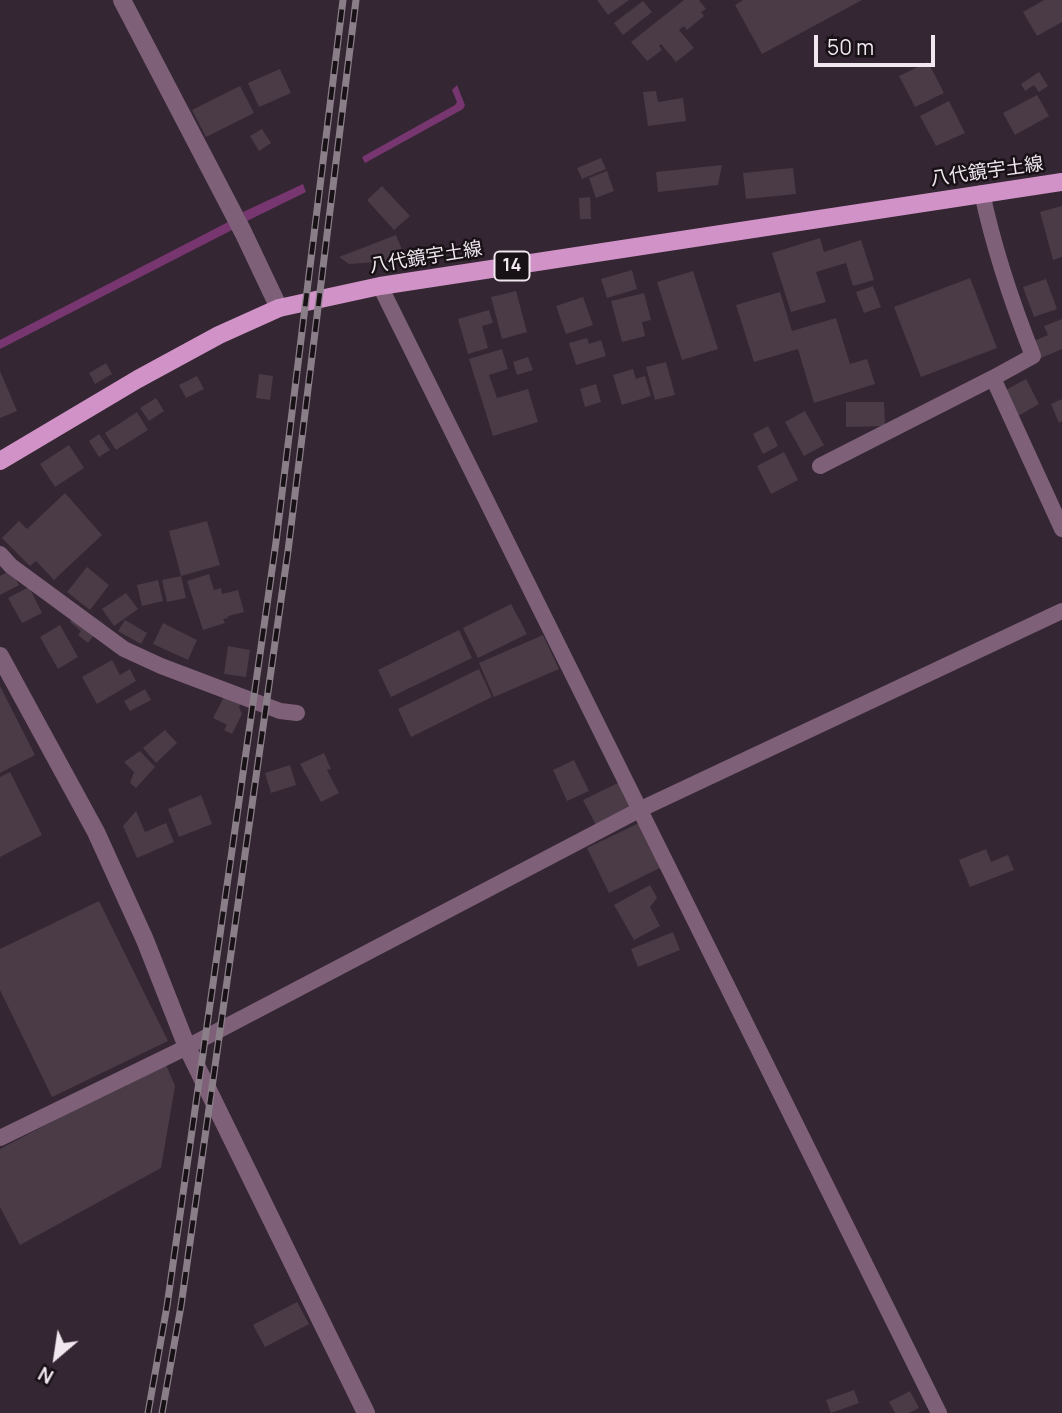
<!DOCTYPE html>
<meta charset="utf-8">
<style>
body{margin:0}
#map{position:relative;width:1062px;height:1413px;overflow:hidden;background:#342632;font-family:Manrope,sans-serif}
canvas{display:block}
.north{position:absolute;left:21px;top:1322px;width:70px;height:70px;-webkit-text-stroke:5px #181217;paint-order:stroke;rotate:209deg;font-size:19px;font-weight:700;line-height:28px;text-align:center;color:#f1e8ef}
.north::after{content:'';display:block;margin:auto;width:24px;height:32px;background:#f1e8ef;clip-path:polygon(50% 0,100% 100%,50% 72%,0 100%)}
.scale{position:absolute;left:814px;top:35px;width:121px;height:32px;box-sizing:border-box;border:4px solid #f1e8ef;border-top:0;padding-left:9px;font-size:21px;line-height:24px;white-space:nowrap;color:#f1e8ef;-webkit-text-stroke:5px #181217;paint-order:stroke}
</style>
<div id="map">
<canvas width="1062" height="1413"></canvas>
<div class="north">N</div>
<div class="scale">50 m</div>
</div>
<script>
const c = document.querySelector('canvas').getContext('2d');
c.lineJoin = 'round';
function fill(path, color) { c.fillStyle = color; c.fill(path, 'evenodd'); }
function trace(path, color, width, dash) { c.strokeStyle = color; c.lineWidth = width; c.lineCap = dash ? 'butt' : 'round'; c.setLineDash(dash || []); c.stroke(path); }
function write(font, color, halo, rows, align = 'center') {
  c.font = font + ' Manrope,"Noto Sans JP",sans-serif'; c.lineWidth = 5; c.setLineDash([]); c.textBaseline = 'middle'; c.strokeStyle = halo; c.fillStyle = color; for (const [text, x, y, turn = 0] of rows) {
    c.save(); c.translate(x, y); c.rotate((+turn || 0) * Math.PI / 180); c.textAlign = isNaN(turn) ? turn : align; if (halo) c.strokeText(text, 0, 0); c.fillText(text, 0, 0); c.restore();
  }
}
const water = new Path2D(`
 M 457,85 L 465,105 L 463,109 L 365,163 L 362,157 L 455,105 L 457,102 L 452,90 Z
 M 303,184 L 306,192 L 247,221 L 243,212 Z
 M 230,221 L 234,229 L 0,349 L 0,340 Z`);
const building = new Path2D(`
 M 597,0 L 629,0 L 608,15 Z
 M 684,0 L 699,0 L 706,9 L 701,12 L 704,16 L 687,30 L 684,26 L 679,30 L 694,48 L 676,62 L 661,44 L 659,46 L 662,50 L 647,61 L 631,42 Z
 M 743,0 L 862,0 L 762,54 L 735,5 Z
 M 1044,0 L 1062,0 L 1062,22 L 1037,36 L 1023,12 Z
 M 643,1 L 652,12 L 623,35 L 614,23 Z
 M 928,62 L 944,93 L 915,107 L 899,76 Z
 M 280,69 L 291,93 L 259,107 L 248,83 Z
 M 1039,72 L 1048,86 L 1039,92 L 1034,85 L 1025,91 L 1021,84 Z
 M 240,86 L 254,113 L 206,137 L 192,110 Z
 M 656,91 L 658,102 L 683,98 L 686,121 L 648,126 L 643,92 Z
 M 1037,95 L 1049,116 L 1015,135 L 1003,113 Z
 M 949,101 L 965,133 L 936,146 L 920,116 Z
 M 262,129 L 271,143 L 259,151 L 250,136 Z
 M 601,158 L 606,169 L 582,179 L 577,168 Z
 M 722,165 L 718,185 L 658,192 L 656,172 Z
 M 793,168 L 796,194 L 746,199 L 743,173 Z
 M 607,171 L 614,191 L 596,198 L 589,178 Z
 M 382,186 L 410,216 L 394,230 L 367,200 Z
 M 590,197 L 591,219 L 580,219 L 579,198 Z
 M 1062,206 L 1062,257 L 1053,260 L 1040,212 Z
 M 396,235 L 403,252 L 391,261 L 349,264 L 339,257 Z
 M 820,238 L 824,252 L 861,240 L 874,280 L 853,286 L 846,263 L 816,272 L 826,302 L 791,312 L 772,253 Z
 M 632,270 L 637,289 L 607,298 L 601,279 Z
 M 693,271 L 718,349 L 682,360 L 657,282 Z
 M 970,278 L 997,348 L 921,377 L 894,307 Z
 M 1046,279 L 1057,309 L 1034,317 L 1023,287 Z
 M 873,286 L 881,307 L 864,313 L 856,292 Z
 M 516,291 L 527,332 L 502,339 L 491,297 Z
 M 780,292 L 792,331 L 836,318 L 850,364 L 867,359 L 875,384 L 814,403 L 798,349 L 754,362 L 736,305 Z
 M 644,293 L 651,320 L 642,322 L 645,336 L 622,342 L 611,301 Z
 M 583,297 L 593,325 L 566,334 L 556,306 Z
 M 489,310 L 493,323 L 482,326 L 488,348 L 468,354 L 458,319 Z
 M 1062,319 L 1062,349 L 1041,358 L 1034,341 L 1048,335 L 1044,326 Z
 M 587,338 L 589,344 L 601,340 L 606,356 L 576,365 L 569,343 Z
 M 502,349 L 508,369 L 489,375 L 497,398 L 528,389 L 538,422 L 493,436 L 469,359 Z
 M 528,357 L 533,370 L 517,375 L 513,362 Z
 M 666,362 L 675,395 L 655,400 L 646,367 Z
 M 106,363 L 112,374 L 95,384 L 89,373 Z
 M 633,369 L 636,379 L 645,376 L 651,396 L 622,405 L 613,375 Z
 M 0,371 L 17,411 L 0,418 Z
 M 259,374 L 273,376 L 270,400 L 256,398 Z
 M 197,376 L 204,389 L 186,398 L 179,385 Z
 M 1026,379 L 1039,404 L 1018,416 L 1004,391 Z
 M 596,384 L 601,402 L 585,407 L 580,389 Z
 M 156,398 L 164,411 L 149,421 L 140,408 Z
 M 1062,399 L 1062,421 L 1059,423 L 1051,404 Z
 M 846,402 L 884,402 L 885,426 L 846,427 Z
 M 805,411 L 824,445 L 804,456 L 785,422 Z
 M 137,412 L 148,430 L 116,450 L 105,433 Z
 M 768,426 L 778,446 L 763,454 L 753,434 Z
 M 99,434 L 110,450 L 99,457 L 89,441 Z
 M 69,445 L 84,468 L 55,487 L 40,464 Z
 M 784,452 L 798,480 L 771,494 L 757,466 Z
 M 65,493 L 102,535 L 54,580 L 36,561 L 30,566 L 2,538 L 19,521 L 27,529 Z
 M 207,521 L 220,565 L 181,576 L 169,531 Z
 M 87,567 L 109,585 L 90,610 L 67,592 Z
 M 11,570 L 19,585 L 0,595 L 0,576 Z
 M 209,574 L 214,590 L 221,588 L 222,594 L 238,590 L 244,612 L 228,616 L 228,618 L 223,619 L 225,623 L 203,630 L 187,581 Z
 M 181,576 L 186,598 L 167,602 L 162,580 Z
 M 158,580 L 163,601 L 142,606 L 137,585 Z
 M 29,587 L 42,613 L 22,623 L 8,598 Z
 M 126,593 L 138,609 L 114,626 L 102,609 Z
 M 511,604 L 527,634 L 478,658 L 463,628 Z
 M 73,617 L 95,634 L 88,643 L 78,635 L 81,631 L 70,622 Z
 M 125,620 L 147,633 L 141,644 L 118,631 Z
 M 163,623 L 197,640 L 188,660 L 153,644 Z
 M 60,625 L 78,657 L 58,669 L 40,637 Z
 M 459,630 L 472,658 L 391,697 L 378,670 Z
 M 543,635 L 559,669 L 494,697 L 479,663 Z
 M 228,646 L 250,650 L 246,677 L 224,674 Z
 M 112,660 L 120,675 L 130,669 L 136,681 L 97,704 L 82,677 Z
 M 479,669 L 492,697 L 411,737 L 398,709 Z
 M 0,686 L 35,755 L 0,773 Z
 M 145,689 L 151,700 L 130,711 L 124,701 Z
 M 225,695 L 241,704 L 239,707 L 242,714 L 232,734 L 224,730 L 227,725 L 213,718 Z
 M 165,730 L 177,743 L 156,763 L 143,748 Z
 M 140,751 L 155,767 L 136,788 L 130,783 L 134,772 L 124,762 Z
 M 324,753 L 331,769 L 327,770 L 339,793 L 321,802 L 300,764 Z
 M 574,760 L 589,791 L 567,801 L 553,770 Z
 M 290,765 L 296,785 L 271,793 L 265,773 Z
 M 10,772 L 42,835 L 0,857 L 0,777 Z
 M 624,780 L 636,806 L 596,825 L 583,800 Z
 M 201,795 L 212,824 L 179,837 L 168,809 Z
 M 136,811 L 145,832 L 166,823 L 174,842 L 137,858 L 123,826 Z
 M 643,821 L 664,866 L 609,893 L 587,848 Z
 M 986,849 L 991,862 L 1008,855 L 1014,870 L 970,887 L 959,860 Z
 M 650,885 L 657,898 L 650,907 L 660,926 L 634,940 L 614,905 Z
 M 99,901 L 168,1041 L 52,1097 L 0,990 L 0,949 Z
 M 673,932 L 680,950 L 638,967 L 631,949 Z
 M 165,1062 L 175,1086 L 161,1168 L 20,1245 L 0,1207 L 0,1149 Z
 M 297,1302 L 309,1324 L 265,1347 L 253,1325 Z
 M 854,1390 L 859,1403 L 831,1413 L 826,1400 Z
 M 910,1391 L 919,1408 L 909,1413 L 895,1413 L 889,1402 Z`);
const minor = new Path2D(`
 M 982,193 C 994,249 1012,303 1033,356 L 993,378 L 1062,529
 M 380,286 L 939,1413
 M 820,466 L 993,378
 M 0,554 L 11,566 L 124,649 L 161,666 L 280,711 L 297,713
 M 0,1138 L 187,1047 L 641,809 L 1062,611`);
const tertiary = new Path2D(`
 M 122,0 L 243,232 L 279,308
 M 0,656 L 96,832 L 145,940 L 187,1047 L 366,1413`);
const primary = new Path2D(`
 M 0,461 L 138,379 L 219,335 L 279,308 L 380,286 L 1062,182`);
const rail = new Path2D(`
 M 148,1413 L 167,1306 L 276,542 L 343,0
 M 162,1413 L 181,1306 L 288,551 L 356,0`);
const shields = [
 [512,266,35]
];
const shieldNames = [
 ["14",512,266]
];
const streetNames = [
 ["八代鏡宇土線",987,172,-8],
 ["八代鏡宇土線",426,258,-9]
];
fill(water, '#783671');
fill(building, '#4a3b47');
trace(minor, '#7e6079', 16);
trace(tertiary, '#7e6079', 18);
trace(primary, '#d092c7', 18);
trace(rail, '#8a7f88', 7);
trace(rail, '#181217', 4.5, [13]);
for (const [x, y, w] of shields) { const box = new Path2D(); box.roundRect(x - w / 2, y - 14.5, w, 29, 5); c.fillStyle = '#181217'; c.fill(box); trace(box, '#f1e8ef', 2); }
write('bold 18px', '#f1e8ef', null, shieldNames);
write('19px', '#f1e8ef', '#181217', streetNames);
</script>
